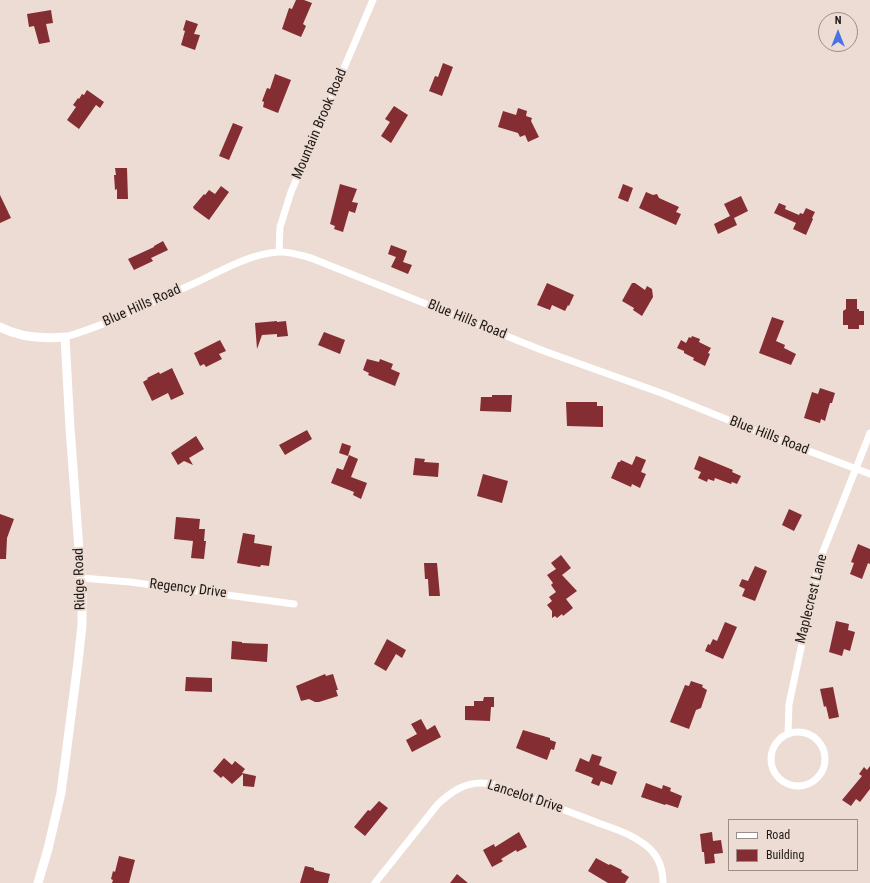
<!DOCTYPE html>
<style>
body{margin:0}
#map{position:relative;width:870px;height:883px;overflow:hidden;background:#eddcd3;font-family:"Roboto Condensed",sans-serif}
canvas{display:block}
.legend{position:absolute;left:728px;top:819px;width:130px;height:52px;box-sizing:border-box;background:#eddcd3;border:1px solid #9b8e87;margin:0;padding:5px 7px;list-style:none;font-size:12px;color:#1f1916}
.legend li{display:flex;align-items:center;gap:8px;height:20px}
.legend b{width:20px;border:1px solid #9b8e87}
.north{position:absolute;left:818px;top:12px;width:40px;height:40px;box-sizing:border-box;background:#eddcd3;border:1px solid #9b8e87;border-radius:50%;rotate:0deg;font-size:11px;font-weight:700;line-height:16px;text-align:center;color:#1f1916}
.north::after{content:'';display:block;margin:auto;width:14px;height:18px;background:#4973e5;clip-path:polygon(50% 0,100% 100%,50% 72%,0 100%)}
</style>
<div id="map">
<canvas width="870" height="883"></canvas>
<ul class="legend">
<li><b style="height:5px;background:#fff"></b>Road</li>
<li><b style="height:11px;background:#842d32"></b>Building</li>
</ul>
<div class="north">N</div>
</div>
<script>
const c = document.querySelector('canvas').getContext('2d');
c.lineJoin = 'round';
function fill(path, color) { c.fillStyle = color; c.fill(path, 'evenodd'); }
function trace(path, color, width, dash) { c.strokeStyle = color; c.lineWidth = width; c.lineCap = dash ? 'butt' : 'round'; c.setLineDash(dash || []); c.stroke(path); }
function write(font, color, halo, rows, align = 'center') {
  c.font = font + ' "Roboto Condensed",sans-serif'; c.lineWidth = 4; c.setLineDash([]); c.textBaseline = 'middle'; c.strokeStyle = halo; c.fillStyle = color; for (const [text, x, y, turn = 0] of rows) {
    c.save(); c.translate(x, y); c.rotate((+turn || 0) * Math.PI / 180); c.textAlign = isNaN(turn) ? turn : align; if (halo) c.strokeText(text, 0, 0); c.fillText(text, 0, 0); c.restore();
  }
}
const building = new Path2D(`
 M 296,0 L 304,0 L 312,3 L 303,24 L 306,26 L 301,37 L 282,29 L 289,8 L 292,9 Z
 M 51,10 L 53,23 L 46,24 L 50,42 L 39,44 L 34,26 L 29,27 L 27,14 Z
 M 186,20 L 198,24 L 194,34 L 200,35 L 195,50 L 181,45 L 185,31 L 183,30 Z
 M 443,63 L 453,67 L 442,96 L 429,91 L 435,76 L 438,77 Z
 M 275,74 L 291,80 L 278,113 L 263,107 L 264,102 L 262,101 L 267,88 L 270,89 Z
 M 87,90 L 104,102 L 100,108 L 96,105 L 79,129 L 67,120 L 76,107 L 73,105 L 78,98 L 79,99 L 82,94 L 84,95 Z
 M 394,106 L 408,115 L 391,143 L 381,136 L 390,122 L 385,119 Z
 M 518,108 L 527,111 L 526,116 L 532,118 L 531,121 L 539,137 L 528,142 L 525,135 L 520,137 L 518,133 L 498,127 L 503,111 L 516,115 Z
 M 233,123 L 243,127 L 229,160 L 219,156 Z
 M 115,168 L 127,168 L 128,199 L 117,199 L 117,189 L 115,190 L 114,175 L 116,175 Z
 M 340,184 L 357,189 L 352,202 L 358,203 L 355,213 L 349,211 L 343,232 L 334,229 L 335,226 L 330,224 Z
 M 623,184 L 633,188 L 628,202 L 618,198 Z
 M 221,186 L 229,192 L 209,220 L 194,209 L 193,207 L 204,194 L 205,195 L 209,190 L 215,194 Z
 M 646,192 L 653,195 L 657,194 L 659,198 L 679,207 L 676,212 L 681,214 L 676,225 L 639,208 Z
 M 0,195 L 11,218 L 0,223 Z
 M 741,196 L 748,211 L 734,218 L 737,225 L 718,234 L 714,224 L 730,216 L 724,204 Z
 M 779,203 L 786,206 L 785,209 L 799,215 L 800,213 L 803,214 L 806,208 L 815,212 L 812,218 L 813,219 L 806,235 L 793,229 L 796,223 L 774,213 Z
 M 163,241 L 168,250 L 151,258 L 153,261 L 134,270 L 128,259 L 154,247 L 154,246 Z
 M 391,245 L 407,251 L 403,262 L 412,265 L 408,274 L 391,267 L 396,257 L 388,254 Z
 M 547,283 L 574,295 L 569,306 L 568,305 L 565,311 L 552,305 L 550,310 L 537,305 Z
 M 632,283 L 635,283 L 645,290 L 647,286 L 652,289 L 653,297 L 642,316 L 633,310 L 634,308 L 622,301 Z
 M 846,299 L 857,299 L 857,309 L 859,309 L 859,311 L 864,311 L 864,325 L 859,325 L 859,329 L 848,329 L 848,325 L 843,325 L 843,311 L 846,309 Z
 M 772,317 L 784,321 L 776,341 L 785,345 L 784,348 L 796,354 L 791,365 L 759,353 Z
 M 277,321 L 277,322 L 286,321 L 288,336 L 277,337 L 277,334 L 262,335 L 257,349 L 255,323 Z
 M 324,332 L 345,340 L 340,354 L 318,345 Z
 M 692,336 L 700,339 L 699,342 L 711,348 L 708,353 L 710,354 L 705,366 L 693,360 L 694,358 L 684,353 L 684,351 L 677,348 L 681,340 L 686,343 L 689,337 L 691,338 Z
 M 220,340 L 226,351 L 219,354 L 222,359 L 206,367 L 204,364 L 200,366 L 194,353 Z
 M 367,359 L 379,362 L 380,359 L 393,364 L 391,369 L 400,373 L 395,386 L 368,375 L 369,373 L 363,370 Z
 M 172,368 L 184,394 L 171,400 L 168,393 L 152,401 L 143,382 L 148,379 L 147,378 L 159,372 L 160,374 Z
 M 820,388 L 835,393 L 832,403 L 830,403 L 825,421 L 821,419 L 820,423 L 804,418 L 812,392 L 818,394 Z
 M 492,395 L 512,395 L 511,412 L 480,411 L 481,397 L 492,397 Z
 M 566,402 L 597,402 L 597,406 L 603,406 L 603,427 L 567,426 Z
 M 307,430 L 312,439 L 285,455 L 279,445 Z
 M 196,436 L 204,449 L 189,458 L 193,465 L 184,461 L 178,465 L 171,453 Z
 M 342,443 L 351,446 L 348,456 L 339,453 Z
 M 349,455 L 358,459 L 351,477 L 367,483 L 361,499 L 353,495 L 354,492 L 331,483 L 337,468 L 343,470 Z
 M 636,456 L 646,460 L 641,472 L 646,474 L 640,488 L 632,484 L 631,487 L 611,478 L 618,462 L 620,462 L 621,460 L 632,465 Z
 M 699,456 L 733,470 L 732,472 L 741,476 L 737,484 L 732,482 L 731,484 L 715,478 L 714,481 L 708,479 L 707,482 L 698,478 L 701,472 L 694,469 Z
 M 415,458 L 425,459 L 424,462 L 439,463 L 438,477 L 413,475 Z
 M 483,474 L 508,481 L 502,503 L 477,496 Z
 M 789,509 L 802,515 L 794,531 L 782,525 Z
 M 0,514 L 14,519 L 7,538 L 6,559 L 0,559 Z
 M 176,517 L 200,519 L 199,529 L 205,529 L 204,541 L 206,541 L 204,559 L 191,558 L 193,541 L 174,539 Z
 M 243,533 L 255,535 L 254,543 L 272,546 L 269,566 L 261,565 L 260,567 L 237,563 Z
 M 858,544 L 870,549 L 870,564 L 868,563 L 862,579 L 850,574 L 854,563 L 851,562 Z
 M 561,555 L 571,568 L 562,575 L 577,591 L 566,599 L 573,608 L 563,616 L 562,614 L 557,618 L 555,616 L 552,618 L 552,611 L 547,605 L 552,601 L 549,597 L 556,592 L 551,585 L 553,583 L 547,575 L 556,569 L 551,563 Z
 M 424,563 L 437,563 L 440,596 L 429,596 L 428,579 L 425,579 Z
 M 755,566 L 767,571 L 755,601 L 742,596 L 745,589 L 739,586 L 742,579 L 748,581 Z
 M 836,621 L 849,624 L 848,630 L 855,632 L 850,651 L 844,649 L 842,656 L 829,652 Z
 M 725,622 L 737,627 L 723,659 L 705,651 L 708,644 L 710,645 L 713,639 L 717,641 Z
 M 387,639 L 406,650 L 402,658 L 396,654 L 386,671 L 374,664 Z
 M 232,641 L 242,642 L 242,643 L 268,644 L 267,662 L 231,659 Z
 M 325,674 L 326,676 L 333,674 L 338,690 L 336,690 L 338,696 L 319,702 L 315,702 L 309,699 L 301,701 L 296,686 Z
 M 186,677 L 212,678 L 212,692 L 185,691 Z
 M 691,681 L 703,685 L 702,687 L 707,690 L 701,708 L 696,710 L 689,729 L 670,722 L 685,685 L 689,686 Z
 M 833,687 L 839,717 L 829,719 L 826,706 L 824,707 L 820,689 Z
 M 484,697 L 494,697 L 494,707 L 491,707 L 490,721 L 465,720 L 465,706 L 474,706 L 474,701 L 483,701 Z
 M 421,719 L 427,730 L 435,725 L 441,737 L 412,752 L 406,740 L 417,734 L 411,724 Z
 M 523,730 L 550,738 L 550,740 L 556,742 L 554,750 L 551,749 L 547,760 L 516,748 Z
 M 592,754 L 602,757 L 599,765 L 617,772 L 612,785 L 601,781 L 599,786 L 591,783 L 593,778 L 575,771 L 580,758 L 589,762 Z
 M 224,758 L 232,765 L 235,761 L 245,769 L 242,773 L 256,776 L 254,787 L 243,786 L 243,774 L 232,784 L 223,776 L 221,778 L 213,771 Z
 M 870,766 L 870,789 L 860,802 L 856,799 L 851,806 L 842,800 L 862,776 L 859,774 L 864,767 L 867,770 Z
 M 646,783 L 662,789 L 663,785 L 671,788 L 670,791 L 682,796 L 678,808 L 666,804 L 665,805 L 641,797 Z
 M 379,801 L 388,808 L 365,836 L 354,827 L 368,810 L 370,811 Z
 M 519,832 L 527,847 L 517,852 L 516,850 L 501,859 L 503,861 L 492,867 L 483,850 L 494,844 L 495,847 Z
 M 712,832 L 713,841 L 721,840 L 723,853 L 714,854 L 715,863 L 705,864 L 704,852 L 702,852 L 700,834 Z
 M 119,856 L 135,860 L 129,883 L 112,883 L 113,880 L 111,879 L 113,871 L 115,872 Z
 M 596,858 L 609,865 L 610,864 L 622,870 L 621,872 L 629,877 L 625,883 L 608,883 L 588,871 Z
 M 305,866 L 314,868 L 314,870 L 330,874 L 328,883 L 300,883 Z
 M 457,874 L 468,883 L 450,883 Z`);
const minor = new Path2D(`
 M 279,252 L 280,227 L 291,192 L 373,0
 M 65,337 C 110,324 152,302 195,283 C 221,271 249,254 278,252 C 289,251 300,255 311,258 L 544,351 L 664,394 L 753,430 L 870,474
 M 82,578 L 130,582 L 294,604
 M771 759a27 27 0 1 1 54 0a27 27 0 1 1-54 0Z
 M 788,734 L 789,704 L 820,559 L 870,433
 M 375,883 L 438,804 C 450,793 463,783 481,783 C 494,783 509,790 522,795 C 547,803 572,813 596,822 C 611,828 628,832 641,842 C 656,851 663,866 663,883`);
const tertiary = new Path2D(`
 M 0,327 C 20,338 43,339 65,337 L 70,428 L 82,590 L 82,625 L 78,662 L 61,793 L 48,849 L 38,883`);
const streetNames = [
 ["Mountain Brook Road",320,124,-67],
 ["Blue Hills Road",142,306,-24],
 ["Blue Hills Road",467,320,22],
 ["Blue Hills Road",769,436,21],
 ["Ridge Road",80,579,-92],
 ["Regency Drive",188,589,7],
 ["Maplecrest Lane",812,599,-76],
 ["Lancelot Drive",525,797,18]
];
fill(building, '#842d32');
trace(minor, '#fff', 7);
trace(tertiary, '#fff', 9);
write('14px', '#1f1916', '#eddcd3', streetNames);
</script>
